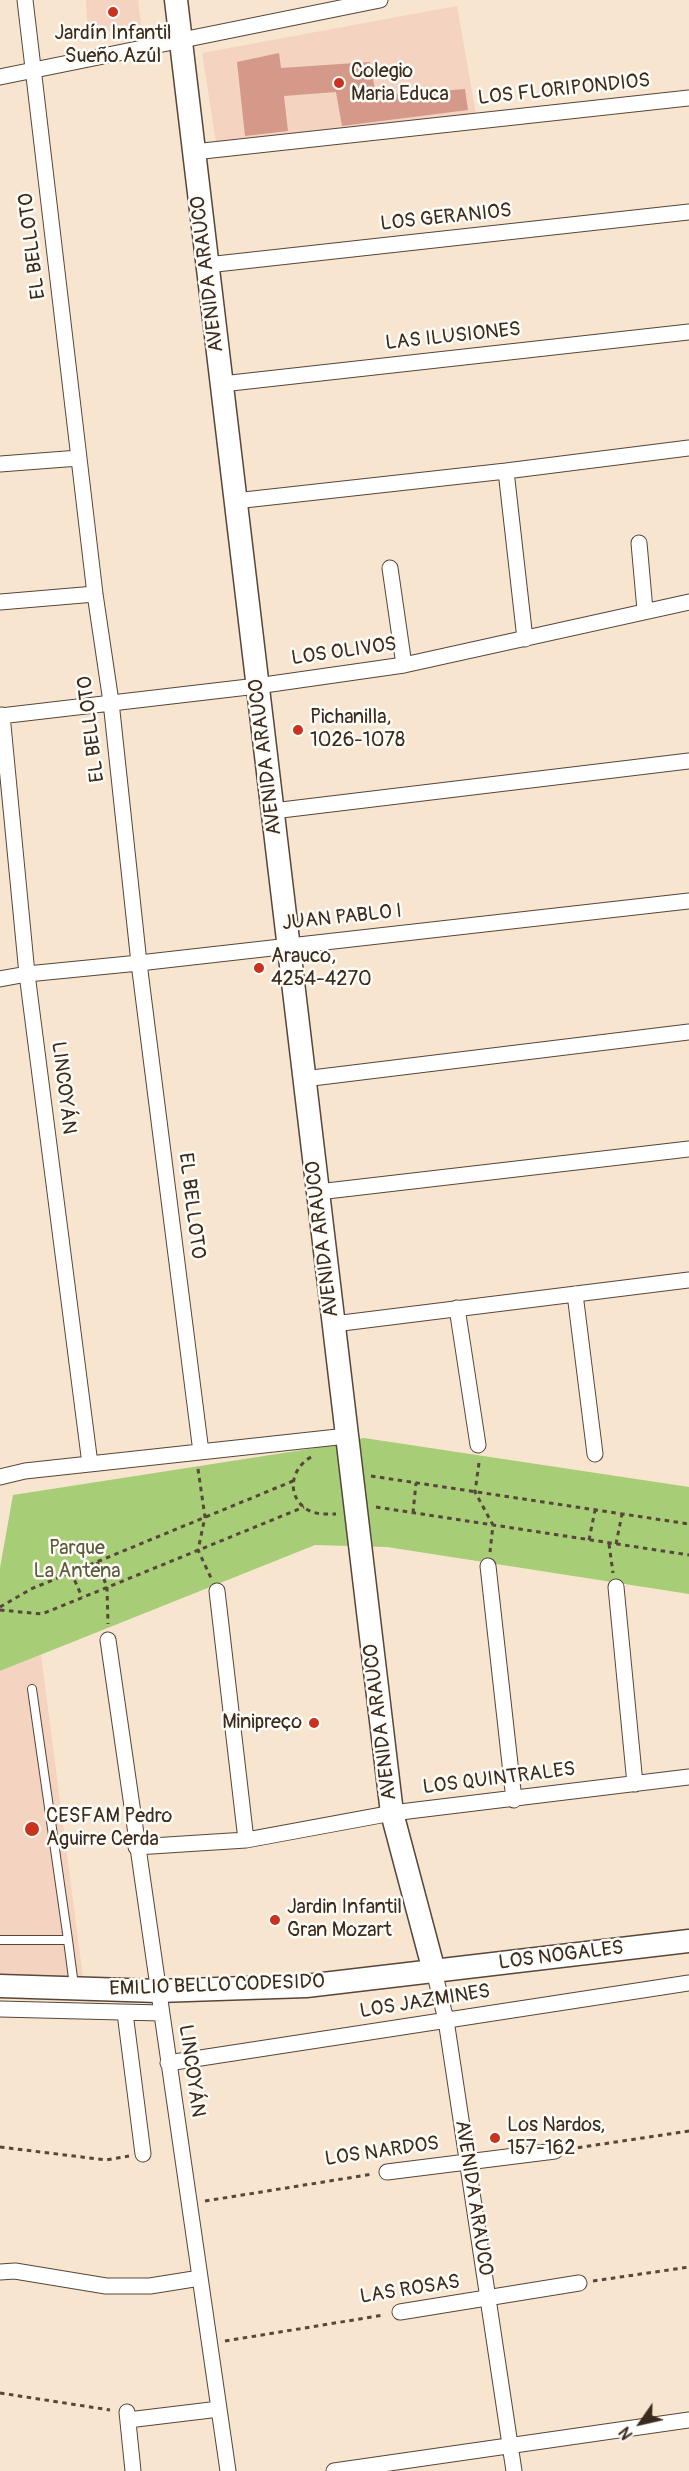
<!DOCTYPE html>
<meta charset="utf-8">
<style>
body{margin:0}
#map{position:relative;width:689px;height:2471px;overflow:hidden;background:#f7e5cf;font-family:Pangolin,sans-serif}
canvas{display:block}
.north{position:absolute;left:611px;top:2393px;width:60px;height:60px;-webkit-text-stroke:4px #fdfcf7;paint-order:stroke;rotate:236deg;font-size:16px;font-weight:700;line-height:24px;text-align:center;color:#3b2a1e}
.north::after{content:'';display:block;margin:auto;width:21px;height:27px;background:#3b2a1e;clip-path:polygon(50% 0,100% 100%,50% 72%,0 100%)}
</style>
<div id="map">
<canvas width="689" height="2471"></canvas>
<div class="north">N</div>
</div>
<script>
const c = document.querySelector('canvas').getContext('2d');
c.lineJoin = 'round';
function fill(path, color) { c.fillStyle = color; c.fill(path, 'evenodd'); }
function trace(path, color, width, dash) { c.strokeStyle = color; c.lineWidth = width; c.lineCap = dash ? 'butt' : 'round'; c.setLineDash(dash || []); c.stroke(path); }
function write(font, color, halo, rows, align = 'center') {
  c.font = font + ' Pangolin,sans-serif'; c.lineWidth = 5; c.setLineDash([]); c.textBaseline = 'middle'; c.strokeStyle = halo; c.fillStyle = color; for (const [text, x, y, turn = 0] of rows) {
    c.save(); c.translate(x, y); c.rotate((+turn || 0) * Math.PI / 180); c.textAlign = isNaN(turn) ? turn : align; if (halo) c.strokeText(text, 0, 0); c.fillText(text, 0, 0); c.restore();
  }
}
const built = new Path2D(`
 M 86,0 L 138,0 L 141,25 L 88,35 Z
 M 457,6 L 476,114 L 216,142 L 202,53 Z
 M 41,1655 L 83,1978 L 0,1978 L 0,1671 Z`);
const green = new Path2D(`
 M 364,1438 L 689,1487 L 689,1594 L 387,1547 L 315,1545 L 0,1671 L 0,1568 L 13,1495 L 309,1449 Z`);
const building = new Path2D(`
 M 279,53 L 281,68 L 370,62 L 376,96 L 465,89 L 468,110 L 342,126 L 336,92 L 284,96 L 288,131 L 245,136 L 237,62 Z`);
const path = new Path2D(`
 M 311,1457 C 290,1469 286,1497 308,1510 C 317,1515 327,1514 336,1514
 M 479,1463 L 475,1492 L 493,1525 L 490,1552
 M 198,1469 L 205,1517 L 198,1550 L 211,1578
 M 371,1476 L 689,1524
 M 376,1507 L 689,1555
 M 413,1513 L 416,1483
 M 589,1540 L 595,1510
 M 609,1544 L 613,1573
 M 616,1544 L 622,1514
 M 97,1562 L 107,1587 L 108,1624
 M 71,1572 L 82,1597
 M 0,1607 L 31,1589 L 293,1481
 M 0,1610 L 42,1614 L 304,1507
 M 0,2147 L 106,2160 L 129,2156
 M 569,2149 L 689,2131
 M 205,2201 L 373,2174
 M 593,2281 L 689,2267
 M 225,2341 L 384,2315
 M 0,2393 L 110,2410`);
const lane = new Path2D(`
 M 0,1940 L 68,1940 L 32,1689
 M 68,1940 L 74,1986`);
const street = new Path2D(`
 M 25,0 L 95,594 L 111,702 L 139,963 L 201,1452
 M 0,77 L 380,0
 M 194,152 L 689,98
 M 207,265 L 689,212
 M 222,384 L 689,332
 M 0,464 L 79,458
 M 506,471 L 525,639
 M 235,501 L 506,471 L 689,448
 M 639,543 L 645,610
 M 390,568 L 404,665
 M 0,602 L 95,594
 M 2,715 L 27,974 L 90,1464
 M 0,716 L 257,686 L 404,665 L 689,602
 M 273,811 L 689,761
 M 0,979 L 27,974 L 139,963 L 689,901
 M 304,1079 L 689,1032
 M 318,1192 L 689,1149
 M 575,1294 L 595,1454
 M 457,1308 L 478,1445
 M 334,1324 L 689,1280
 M 0,1477 L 25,1471 L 347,1436
 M 488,1566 L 514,1800
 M 616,1587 L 635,1784
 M 217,1591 L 246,1840
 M 108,1640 L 228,2471
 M 136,1847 L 246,1840 L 392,1813 L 689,1777
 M 434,1971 L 446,2020 L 514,2471
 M 0,2009 L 161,2013
 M 125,2013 L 143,2154
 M 168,2063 L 689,1983
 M 387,2172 L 555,2151
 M 0,2272 L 15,2271 L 106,2286 L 150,2286 L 200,2278
 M 400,2312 L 579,2283
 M 127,2412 L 133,2471
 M 128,2420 L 219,2409
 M 334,2471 L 689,2420`);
const secondary = new Path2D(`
 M 176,0 L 392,1813 L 434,1971
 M 0,1986 L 158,1991 L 306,1986 L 689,1941`);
const markers = [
 [113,12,6,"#c8321e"],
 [339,83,6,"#c8321e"],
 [298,730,6,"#c8321e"],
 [259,968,6,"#c8321e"],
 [314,1723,6,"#c8321e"],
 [32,1829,8,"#c8321e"],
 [275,1920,6,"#c8321e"],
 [495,2138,6,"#c8321e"]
];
const poiNames = [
 ["Jardín Infantil",113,34,"center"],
 ["Sueño Azúl",113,57,"center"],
 ["Colegio",351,72],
 ["Maria Educa",351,95],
 ["Pichanilla,",310,718],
 ["1026-1078",310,741],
 ["Arauco,",271,957],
 ["4254-4270",271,980],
 ["Minipreço",302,1723,"right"],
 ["CESFAM Pedro",46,1817],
 ["Aguirre Cerda",46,1840],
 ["Jardin Infantil",287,1908],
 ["Gran Mozart",287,1931],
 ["Los Nardos,",507,2126],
 ["157-162",507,2149]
];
const streetNames = [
 ["LOS FLORIPONDIOS",564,90,-6],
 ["LOS GERANIOS",446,218,-6],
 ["EL BELLOTO",33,246,-97],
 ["AVENIDA ARAUCO",208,274,-97],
 ["LAS ILUSIONES",453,337,-6],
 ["LOS OLIVOS",344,652,-8],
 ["EL BELLOTO",92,729,-97],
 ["AVENIDA ARAUCO",266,757,-97],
 ["JUAN PABLO I",342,918,-6],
 ["LINCOYÁN",63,1088,83],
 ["EL BELLOTO",191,1206,83],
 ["AVENIDA ARAUCO",323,1239,-97],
 ["AVENIDA ARAUCO",381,1722,-97],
 ["LOS QUINTRALES",499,1779,-7],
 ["LOS NOGALES",561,1956,-7],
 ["EMILIO BELLO CODESIDO",217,1986,-2],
 ["LOS JAZMINES",425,2002,-9],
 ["LINCOYÁN",191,2071,82],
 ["LOS NARDOS",382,2152,-8],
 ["AVENIDA ARAUCO",473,2198,81],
 ["LAS ROSAS",410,2290,-9]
];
const parkNames = [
 ["Parque",77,1549],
 ["La Antena",77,1572]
];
fill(built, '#f4d3c1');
fill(green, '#a7cd77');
fill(building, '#d49989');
trace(lane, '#574639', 10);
trace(street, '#574639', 17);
trace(secondary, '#574639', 25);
trace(path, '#574639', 3, [4.5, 4.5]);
trace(lane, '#fff', 8);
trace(street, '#fff', 15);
trace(secondary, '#fff', 22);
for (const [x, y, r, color] of markers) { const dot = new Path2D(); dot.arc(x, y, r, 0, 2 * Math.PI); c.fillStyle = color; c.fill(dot); trace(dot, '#fdfcf7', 2); }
write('20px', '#3b2a1e', '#fdfcf7', poiNames, 'left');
write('20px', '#3b2a1e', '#fdfcf7', streetNames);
write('20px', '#5b5b39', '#fdfcf7', parkNames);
</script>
